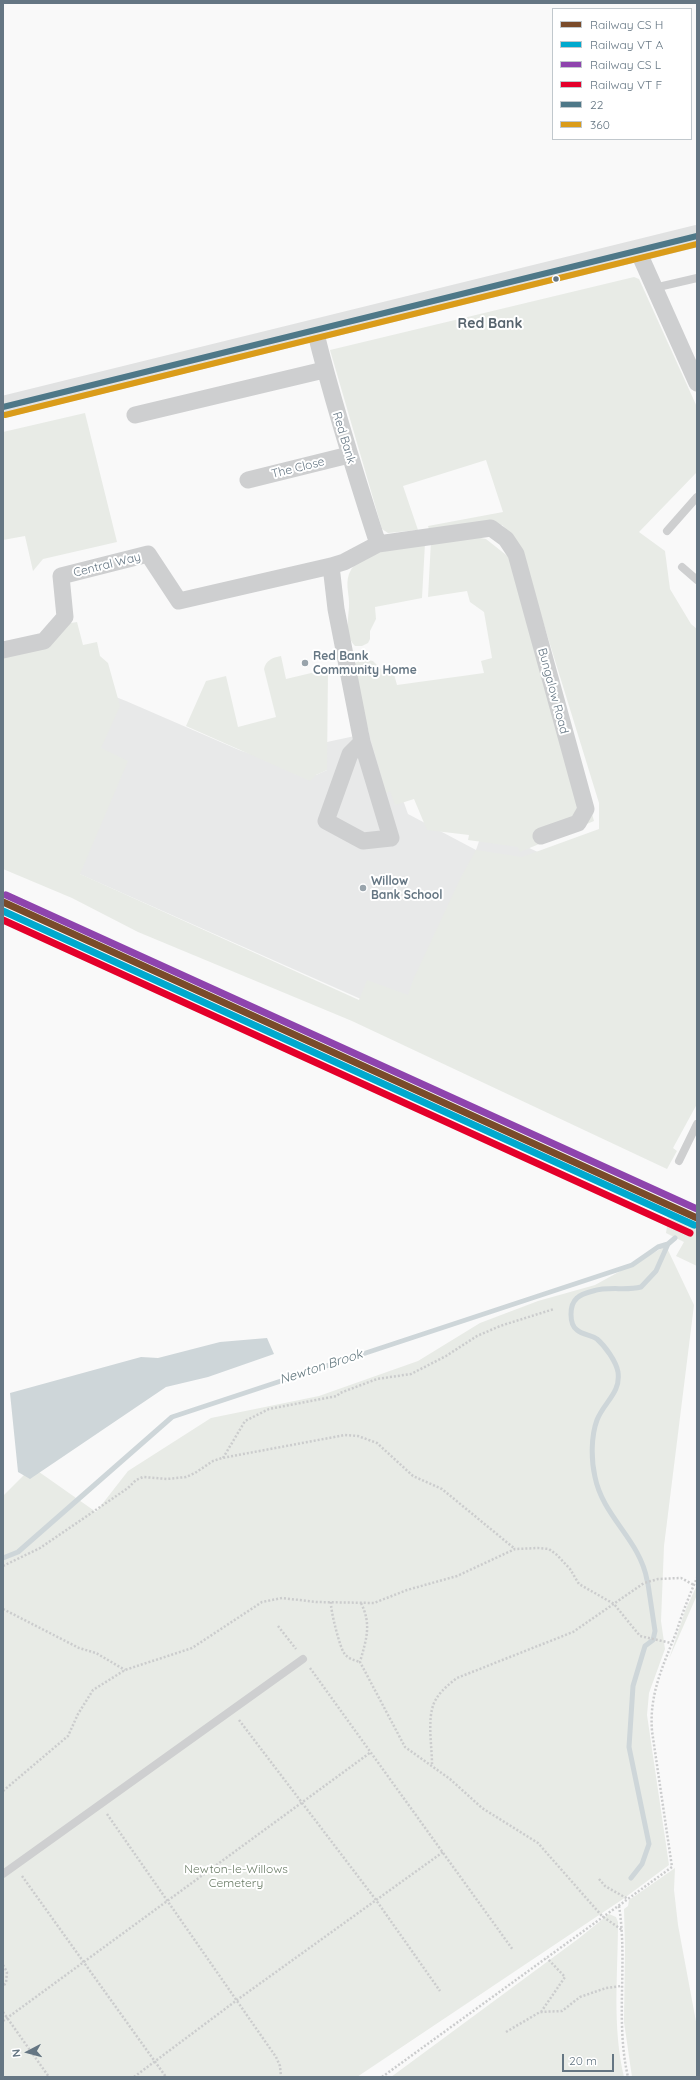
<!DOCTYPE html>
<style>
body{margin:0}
#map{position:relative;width:700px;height:2080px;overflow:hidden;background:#f9f9f9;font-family:Quicksand,sans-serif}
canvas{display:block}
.frame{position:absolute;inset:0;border:4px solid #657683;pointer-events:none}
.legend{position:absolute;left:552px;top:8px;width:140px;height:132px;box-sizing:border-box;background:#fff;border:1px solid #c1c8cd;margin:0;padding:5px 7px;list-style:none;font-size:12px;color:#657683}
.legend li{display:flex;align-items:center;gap:8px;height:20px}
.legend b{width:20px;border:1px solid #c1c8cd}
.north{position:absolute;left:8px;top:2032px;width:40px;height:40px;-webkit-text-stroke:3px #fff;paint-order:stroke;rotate:264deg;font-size:11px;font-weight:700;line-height:16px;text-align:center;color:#657683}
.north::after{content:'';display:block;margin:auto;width:14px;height:18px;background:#657683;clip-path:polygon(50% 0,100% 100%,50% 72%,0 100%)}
.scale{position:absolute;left:562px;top:2054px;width:52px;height:18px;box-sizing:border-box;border:2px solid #657683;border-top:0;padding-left:5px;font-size:12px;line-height:14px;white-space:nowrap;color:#657683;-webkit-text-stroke:3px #fff;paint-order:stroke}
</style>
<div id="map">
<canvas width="700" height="2080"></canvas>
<div class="frame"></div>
<ul class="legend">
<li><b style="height:5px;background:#7a4b2a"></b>Railway CS H</li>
<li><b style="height:5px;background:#00a9ce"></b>Railway VT A</li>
<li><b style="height:5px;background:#8e44ad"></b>Railway CS L</li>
<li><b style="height:5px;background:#e4002b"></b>Railway VT F</li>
<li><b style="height:5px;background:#4e7888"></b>22</li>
<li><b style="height:5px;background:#da9c1a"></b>360</li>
</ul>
<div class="north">N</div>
<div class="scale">20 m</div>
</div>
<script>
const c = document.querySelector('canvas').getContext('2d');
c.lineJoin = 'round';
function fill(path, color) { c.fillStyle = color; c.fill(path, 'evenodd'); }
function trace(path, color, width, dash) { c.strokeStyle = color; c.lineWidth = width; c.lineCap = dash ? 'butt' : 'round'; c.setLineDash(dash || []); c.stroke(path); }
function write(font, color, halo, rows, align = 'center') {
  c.font = font + ' Quicksand,sans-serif'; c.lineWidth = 4; c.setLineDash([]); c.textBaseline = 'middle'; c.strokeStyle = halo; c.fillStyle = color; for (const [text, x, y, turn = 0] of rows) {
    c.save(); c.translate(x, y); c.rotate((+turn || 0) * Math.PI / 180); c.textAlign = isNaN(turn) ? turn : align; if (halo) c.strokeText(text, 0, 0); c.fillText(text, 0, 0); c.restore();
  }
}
const built = new Path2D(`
 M 65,677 L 126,701 L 239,750 L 316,775 L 327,770 L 327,742 L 378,731 L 408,814 L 476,850 L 484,827 L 697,926 L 390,1012 L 3,840 Z`);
const green = new Path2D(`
 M 634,277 L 639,279 L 697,407 L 697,472 L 639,532 L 665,551 L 670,589 L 691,624 L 697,629 L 697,1104 L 673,1148 L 677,1151 L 667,1169 L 352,1021 L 138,932 L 72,898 L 3,869 L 3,653 L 50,642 L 47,627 L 77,622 L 83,645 L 97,642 L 100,656 L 108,663 L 120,706 L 101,748 L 128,761 L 80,874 L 359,1000 L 367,980 L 408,995 L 413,980 L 461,877 L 476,850 L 522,857 L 599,829 L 599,803 L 519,544 L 502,525 L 430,532 L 428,526 L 503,512 L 486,460 L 403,486 L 418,530 L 388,533 L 382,529 L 330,350 Z
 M 85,413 L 117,542 L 43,559 L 33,571 L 25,536 L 3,540 L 3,432 Z
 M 475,537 L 486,539 L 510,558 L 544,637 L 594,821 L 520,852 L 518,847 L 468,840 L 469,835 L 427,830 L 414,799 L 395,805 L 390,791 L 386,793 L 351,669 L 355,663 L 362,659 L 373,661 L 382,670 L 393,671 L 397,685 L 484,673 L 481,661 L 492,658 L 484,612 L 470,602 L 467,591 L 428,597 L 431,541 Z
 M 425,543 L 422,598 L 375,607 L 376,619 L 370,631 L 370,639 L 368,643 L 362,646 L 355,646 C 345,636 348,620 349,607 C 350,596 345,585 349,574 C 361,545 400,547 425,543 Z
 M 281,656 L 286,679 L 328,669 L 327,770 L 316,775 L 310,781 L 186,726 L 206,681 L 226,676 L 238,727 L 276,717 L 264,669 C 266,660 272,658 281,656 Z
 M 665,1211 L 697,1225 L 697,1266 L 676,1256 L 684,1242 L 666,1233 L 668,1219 Z
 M 666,1246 L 694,1305 L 664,1546 L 661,1621 L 665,1649 L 649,1693 L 647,1715 L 669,1865 L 623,1899 L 357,2077 L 3,2077 L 3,1496 L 32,1467 L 96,1512 L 128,1471 L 211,1418 L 319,1396 L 418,1361 L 480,1323 L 538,1301 L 595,1285 Z
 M 697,1585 L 697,1595 L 669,1659 L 685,1611 Z
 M 675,1868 L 674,1890 L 678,1925 L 697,2027 L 697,2077 L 632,2077 L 624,2022 L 625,1949 L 624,1909 L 628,1906 L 629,1900 Z
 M 609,1914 L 616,1917 L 618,1922 C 618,1974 612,2026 624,2077 L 391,2077 L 578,1939 Z`);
const water = new Path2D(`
 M 267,1338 L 274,1354 L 208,1377 L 166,1387 L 30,1479 L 18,1472 L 10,1393 L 141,1357 L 158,1358 L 220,1342 Z`);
const stream = new Path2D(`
 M 3,1558 L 18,1552 L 172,1417 L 632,1265 L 658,1247 L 668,1244 L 675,1238
 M 647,1580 C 640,1540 603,1517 595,1477 C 591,1460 591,1436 597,1420 C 604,1402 621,1393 618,1372 C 616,1361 605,1346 597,1339 C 591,1335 583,1335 577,1330 C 569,1324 569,1305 577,1298 C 580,1295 589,1292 593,1291 C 609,1286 626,1291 641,1287 L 656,1271 L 668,1244
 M 631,1878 L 642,1864 L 649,1844 L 629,1747 L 633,1686 L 645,1646 L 653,1640 L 655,1631 L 648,1584`);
const path = new Path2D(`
 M 223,1458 L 245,1421 L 269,1409 L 337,1396 L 340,1393 L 377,1379 L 411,1374 L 446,1356 L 477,1336 L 500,1326 L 554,1309
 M 3,1566 L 40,1548 L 128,1488 L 136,1480 L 143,1477 L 167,1479 L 186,1477 L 195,1473 L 213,1461 L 222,1458 L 345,1435 L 358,1436 L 377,1443 L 413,1476 L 442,1489 L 515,1549
 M 331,1602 C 330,1609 340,1648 344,1653 C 348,1659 354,1660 360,1662
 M 361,1603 C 372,1625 366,1640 360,1662 L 405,1747 L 450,1779 L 482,1808 L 538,1843 L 602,1916 L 622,1930
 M 3,1609 L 79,1648 L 96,1653 L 125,1670
 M 278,1626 L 296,1649
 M 310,1668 L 513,1950
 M 239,1720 L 376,1900 L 440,1991
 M 432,1764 C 432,1746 427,1720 434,1703 C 439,1692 448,1685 457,1678 L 573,1632 L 644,1583 L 658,1579 L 681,1578 L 694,1585
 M 3,1791 L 68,1736 L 78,1714 L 93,1690 L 125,1670 L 192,1648 L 262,1602 L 282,1598 L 316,1602 L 374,1603 L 407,1590 L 457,1576 L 515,1549 L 538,1548 L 549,1549 L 557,1555 L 570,1569 L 579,1584 L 614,1604 L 640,1636 L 671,1643
 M 107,1814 L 276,2057 L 280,2066 L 281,2077
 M 22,1876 L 166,2077
 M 599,1879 L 605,1886 L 628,1899
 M 619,1906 C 628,1963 615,2021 628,2077
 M 3,1965 L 7,1972 L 6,1983 L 3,1986
 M 3,2012 L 49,2077
 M 541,2012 L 565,1977 L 547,1958
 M 3,2021 L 371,1752
 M 506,2032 L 540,2012 L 562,2011 L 580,1997 L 606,1988 L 621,1986
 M 134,2077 L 237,2000 L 443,1852
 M 382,2077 L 672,1867 L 652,1731 C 649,1694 663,1666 676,1633 C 682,1614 689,1596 697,1578`);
const lane = new Path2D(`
 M 654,288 L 697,278
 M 667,531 L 697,497
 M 682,567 L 697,580
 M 679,1161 L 697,1124
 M 3,1874 L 303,1659`);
const street = new Path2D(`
 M 638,251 L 697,383
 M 315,330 C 333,403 355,473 378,544
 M 135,415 L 324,370
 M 248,480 L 349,455
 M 331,566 L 336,609 L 362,742 L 391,838 L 363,841 L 326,821 L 350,754 L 362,742
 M 3,650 L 44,641 L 65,617 L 61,576 L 148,554 L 179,601 L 331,566 L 344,562 L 378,544 L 491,528 L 506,539 L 516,554 L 586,809 L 578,823 L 541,836`);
const primary = new Path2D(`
 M 3,407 L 697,236`);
const bus1 = new Path2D(`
 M 3,407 L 697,236`);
const bus2 = new Path2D(`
 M 5,415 L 697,244`);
const rail1 = new Path2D(`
 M 3,902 L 697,1218`);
const rail2 = new Path2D(`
 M 3,911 L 694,1225`);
const rail3 = new Path2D(`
 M 6,895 L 697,1209`);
const rail4 = new Path2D(`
 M 3,920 L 690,1233`);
const markers = [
 [556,279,3.5,"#657683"],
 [305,663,4,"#99a4ac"],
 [363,888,4,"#99a4ac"]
];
const streetNames = [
 ["Red Bank",344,438,73],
 ["The Close",298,468,-14],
 ["Central Way",107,565,-14],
 ["Bungalow Road",553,691,75]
];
const poiNames = [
 ["Red Bank",313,656],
 ["Community Home",313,670],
 ["Willow",371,881],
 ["Bank School",371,895]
];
const parkNames = [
 ["Newton-le-Willows",236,1869],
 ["Cemetery",236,1883]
];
const waterNames = [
 ["Newton Brook",321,1367,-18]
];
const quarterNames = [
 ["Red Bank",490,324]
];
fill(built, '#e8e9e9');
fill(green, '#e8ebe6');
fill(water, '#ced6d9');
trace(stream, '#ced6d9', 5);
trace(path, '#cbcccd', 2.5, [2, 2]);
trace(lane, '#cecfd0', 8);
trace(street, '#cecfd0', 17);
trace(primary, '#e1e2e2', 22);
trace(bus1, '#4e7888', 6);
trace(bus2, '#da9c1a', 6);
trace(rail1, '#7a4b2a', 7);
trace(rail2, '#00a9ce', 7);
trace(rail3, '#8e44ad', 7);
trace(rail4, '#e4002b', 7);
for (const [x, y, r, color] of markers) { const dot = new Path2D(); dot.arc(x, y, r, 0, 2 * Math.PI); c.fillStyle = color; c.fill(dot); trace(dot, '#fff', 1.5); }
write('12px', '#657683', '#fff', streetNames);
write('bold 12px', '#657683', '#fff', poiNames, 'left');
write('12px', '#687a64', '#fff', parkNames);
write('italic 13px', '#60757c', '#fff', waterNames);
write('bold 14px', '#57646e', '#fff', quarterNames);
</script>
